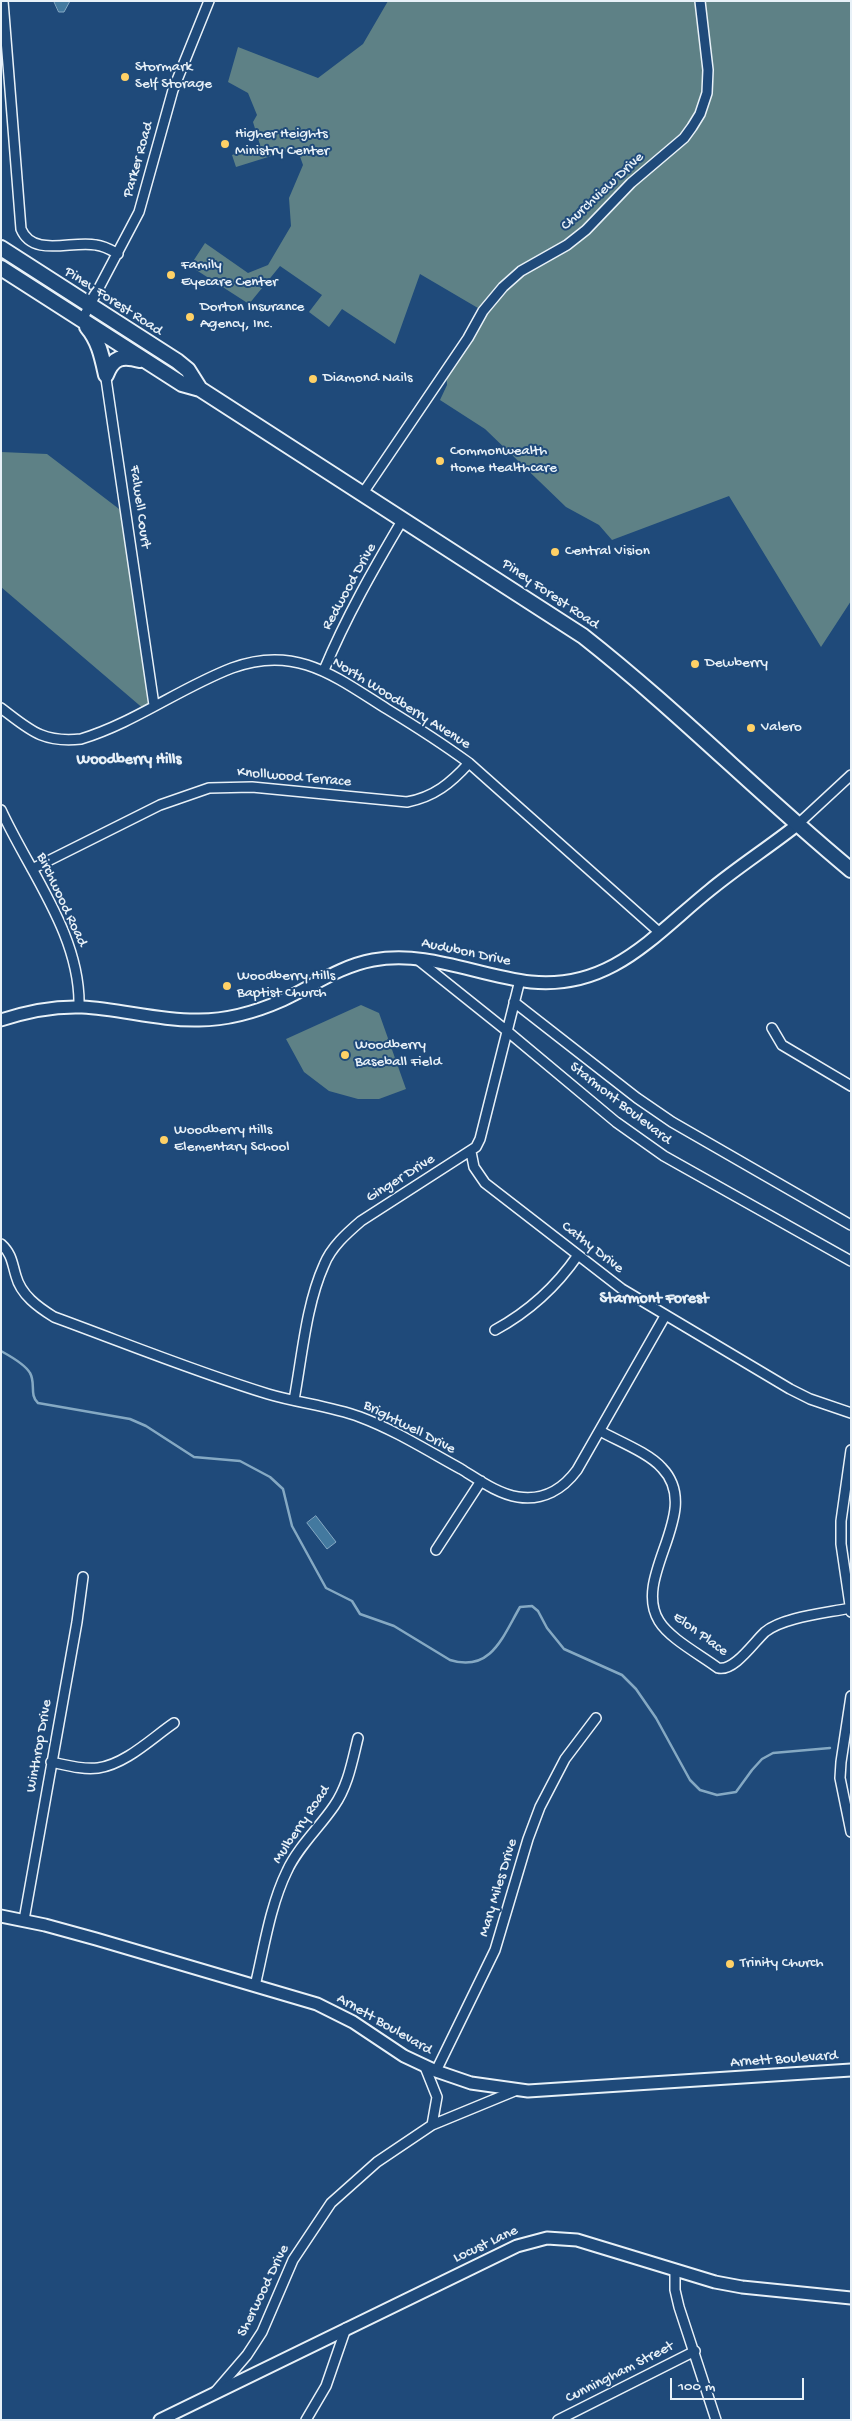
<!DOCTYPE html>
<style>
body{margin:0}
#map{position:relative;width:852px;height:2421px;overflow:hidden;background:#1f4a7a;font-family:"Gochi Hand",sans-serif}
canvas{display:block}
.frame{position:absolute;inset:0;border:2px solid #e8f1f8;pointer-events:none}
.scale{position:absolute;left:670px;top:2378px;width:134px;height:22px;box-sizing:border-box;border:2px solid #e8f1f8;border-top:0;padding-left:6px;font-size:15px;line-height:18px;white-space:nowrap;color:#e8f1f8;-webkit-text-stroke:4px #1f4a7a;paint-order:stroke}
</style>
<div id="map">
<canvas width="852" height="2421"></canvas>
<div class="frame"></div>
<div class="scale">100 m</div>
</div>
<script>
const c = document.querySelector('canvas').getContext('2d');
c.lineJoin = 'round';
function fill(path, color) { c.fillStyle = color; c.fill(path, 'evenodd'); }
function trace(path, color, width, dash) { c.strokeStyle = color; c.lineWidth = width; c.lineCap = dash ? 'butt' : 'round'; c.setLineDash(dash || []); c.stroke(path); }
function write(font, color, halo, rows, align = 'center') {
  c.font = font + ' "Gochi Hand",sans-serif'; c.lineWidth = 4; c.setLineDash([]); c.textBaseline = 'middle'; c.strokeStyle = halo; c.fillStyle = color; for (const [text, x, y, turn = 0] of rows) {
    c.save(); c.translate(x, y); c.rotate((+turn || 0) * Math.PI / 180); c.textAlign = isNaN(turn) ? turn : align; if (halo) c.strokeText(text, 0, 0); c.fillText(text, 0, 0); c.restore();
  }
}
const green = new Path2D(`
 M 388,1 L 700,1 L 701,3 L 706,1 L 851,1 L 851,601 L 821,647 L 729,496 L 612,540 L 599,525 L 566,507 L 485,429 L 440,400 L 447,385 L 446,369 L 483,311 L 420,274 L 395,344 L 342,309 L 329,327 L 309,312 L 322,295 L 280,266 L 249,304 L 190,266 L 205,243 L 248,273 L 268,265 L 291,226 L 289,198 L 303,165 L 297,148 L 236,167 L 232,155 L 260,145 L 253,122 L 257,115 L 248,93 L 228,82 L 238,47 L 318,78 L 363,44 Z
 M 1,452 L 47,454 L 127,515 L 154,705 L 145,710 L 1,587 Z
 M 361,1005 L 379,1013 L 406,1089 L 379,1099 L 358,1099 L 329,1091 L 304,1072 L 286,1039 Z`);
const water = new Path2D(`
 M 54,1 L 70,1 L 64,12 L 59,12 Z
 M 316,1516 L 336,1542 L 327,1549 L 307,1523 Z`);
const stream = new Path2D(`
 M 1,1351 C 10,1356 25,1364 30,1373 C 36,1383 29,1395 38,1403 L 130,1419 L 146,1426 L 194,1457 L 240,1461 L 270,1477 L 283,1489 L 292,1526 L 326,1588 L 352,1601 L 360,1614 L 394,1626 L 450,1660 C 491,1673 503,1636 520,1607 L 532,1606 L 538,1611 L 547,1628 L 564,1649 L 622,1675 L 636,1689 L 656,1718 L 690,1780 L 700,1790 L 717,1795 L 736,1792 L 752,1770 L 762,1759 L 773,1753 L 830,1748`);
const street = new Path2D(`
 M 3,1 L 21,229 C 33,258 72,240 96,245 C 105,246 111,250 118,254
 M 82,320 L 139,212 L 173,90 L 209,1
 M 105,372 L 154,705
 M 363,493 L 468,338 L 483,311 L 503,287 L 521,271 L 567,245 L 586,230 L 631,183 L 684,138 L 692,127 L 700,114 L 707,93 L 708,70 L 700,1
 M 324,670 C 346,617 374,568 403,519
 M 1,708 C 30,730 42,743 81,739 C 134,723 180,688 232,668 C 296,644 336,677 387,709 C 415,726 443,744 469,763 L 659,932
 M 1,810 C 30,873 81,936 79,1007
 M 797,825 L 851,775
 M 32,869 L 160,805 L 209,788 L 252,787 L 407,802 C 434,797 451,783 469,763
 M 417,959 L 507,1031 L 616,1122 L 664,1156 L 851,1261
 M 514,1002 L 637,1098 L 672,1122 L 851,1225
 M 772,1028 L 782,1045 L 851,1086
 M 471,1152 L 474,1167 L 485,1183 L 622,1289 L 790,1389 L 810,1399 L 851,1413
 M 1,1244 C 12,1254 12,1263 16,1276 C 21,1295 38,1307 54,1317 C 125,1343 196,1372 268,1394 C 298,1403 330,1406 360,1417 C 395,1430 428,1451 461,1469 C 479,1480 498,1494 518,1497 C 543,1501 563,1489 577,1470 L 665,1316
 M 495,1330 C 530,1311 556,1287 578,1255
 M 294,1400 C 302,1357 306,1305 324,1265 C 331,1247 347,1233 361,1221 L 476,1147 L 480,1139 L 520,980
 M 600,1431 C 618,1441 649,1453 662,1468 C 704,1512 631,1576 659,1621 C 670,1639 701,1655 718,1668 C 734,1672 754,1642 765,1632 C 783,1617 827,1613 850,1608
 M 436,1550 L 481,1481
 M 851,1612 L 841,1544 L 841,1521 L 851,1450
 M 851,1696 L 841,1762 L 840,1778 L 851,1832
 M 51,1762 C 66,1765 82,1770 98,1768 C 126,1764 152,1738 174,1723
 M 24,1920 L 77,1622 L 83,1577
 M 255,1986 C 264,1948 270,1906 287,1871 C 298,1847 319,1828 334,1806 C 348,1786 352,1762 358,1738
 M 436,2071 L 495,1950 L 528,1839 L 540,1807 L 565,1759 L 596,1718
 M 432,2125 L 517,2090
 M 675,2272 L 675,2290 L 679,2307 L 716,2420
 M 216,2391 L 247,2355 L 262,2332 L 293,2260 L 331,2203 L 377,2162 L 432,2125 L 437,2097 L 425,2067
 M 306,2420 L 326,2386 L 346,2328
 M 558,2420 L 695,2351`);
const secondary = new Path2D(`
 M 1,1020 C 28,1011 54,1006 82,1007 C 121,1009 160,1021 199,1020 C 228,1020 256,1012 283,1000 C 313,986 340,966 373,960 C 428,950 477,976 531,982 C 611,990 654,935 710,890 C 738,867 769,847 797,825
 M 1,1916 L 45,1925 L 96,1939 L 317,2004 L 353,2022 L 404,2056 L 436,2071 L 471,2083 L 528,2091 L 851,2070
 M 160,2420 L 517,2246 L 547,2238 L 577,2240 L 715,2282 L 742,2287 L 851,2298`);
const primary = new Path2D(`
 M 1,248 L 177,361 L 188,370 L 200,389
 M 1,268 L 182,384 L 200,389 L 583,636 C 676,709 759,794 851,870
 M 87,327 C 99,341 102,357 106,375
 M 106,375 C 113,357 122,355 140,360`);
const markers = [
 [125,77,5,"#ffd166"],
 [225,144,5,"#ffd166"],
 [171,275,5,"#ffd166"],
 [190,317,5,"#ffd166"],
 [313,379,5,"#ffd166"],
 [440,461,5,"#ffd166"],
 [555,552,5,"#ffd166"],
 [695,664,5,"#ffd166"],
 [751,728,5,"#ffd166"],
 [227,986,5,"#ffd166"],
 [345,1055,5,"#ffd166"],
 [164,1140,5,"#ffd166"],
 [730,1964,5,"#ffd166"]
];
const poiNames = [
 ["Stormark",135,68],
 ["Self Storage",135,85],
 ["Higher Heights",235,135],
 ["Ministry Center",235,152],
 ["Family",181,266],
 ["Eyecare Center",181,283],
 ["Dorton Insurance",200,308],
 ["Agency, Inc.",200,325],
 ["Diamond Nails",323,379],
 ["Commonwealth",450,452],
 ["Home Healthcare",450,469],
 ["Central Vision",565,552],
 ["Dewberry",705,664],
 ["Valero",761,728],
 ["Woodberry Hills",237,977],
 ["Baptist Church",237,994],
 ["Woodberry",355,1046],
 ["Baseball Field",355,1063],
 ["Woodberry Hills",174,1131],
 ["Elementary School",174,1148],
 ["Trinity Church",740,1964]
];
const streetNames = [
 ["Parker Road",139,160,-74],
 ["Churchview Drive",603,192,-43],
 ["Piney Forest Road",113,302,33],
 ["Falwell Court",139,507,82],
 ["Redwood Drive",350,587,-61],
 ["Piney Forest Road",550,595,34],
 ["North Woodberry Avenue",401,704,32],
 ["Knollwood Terrace",294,778,5],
 ["Birchwood Road",61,900,65],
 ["Audubon Drive",466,953,12],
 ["Starmont Boulevard",620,1104,38],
 ["Ginger Drive",401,1179,-32],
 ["Cathy Drive",592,1248,38],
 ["Brightwell Drive",409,1428,27],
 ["Elon Place",700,1635,36],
 ["Winthrop Drive",40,1746,-80],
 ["Mulberry Road",302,1825,-56],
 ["Mary Miles Drive",499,1888,-73],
 ["Arnett Boulevard",384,2025,30],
 ["Arnett Boulevard",784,2060,-4],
 ["Locust Lane",486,2245,-25],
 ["Sherwood Drive",264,2291,-64],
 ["Cunningham Street",620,2373,-27]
];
const neighbourhoodNames = [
 ["Woodberry Hills",129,761],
 ["Starmont Forest",654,1300]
];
fill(green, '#5e8186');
fill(water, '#43799f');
trace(water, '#85a9c3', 1);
trace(stream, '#85a9c3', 2.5);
trace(street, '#e8f1f8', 12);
trace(secondary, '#e8f1f8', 15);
trace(primary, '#e8f1f8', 18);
trace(street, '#1f4a7a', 9);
trace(secondary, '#1f4a7a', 11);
trace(primary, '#1f4a7a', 14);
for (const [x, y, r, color] of markers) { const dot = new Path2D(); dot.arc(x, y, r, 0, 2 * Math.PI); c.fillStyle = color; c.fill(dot); trace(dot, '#1f4a7a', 2); }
write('15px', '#e8f1f8', '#1f4a7a', poiNames, 'left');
write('15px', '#e8f1f8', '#1f4a7a', streetNames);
write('bold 16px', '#e8f1f8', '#1f4a7a', neighbourhoodNames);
</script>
